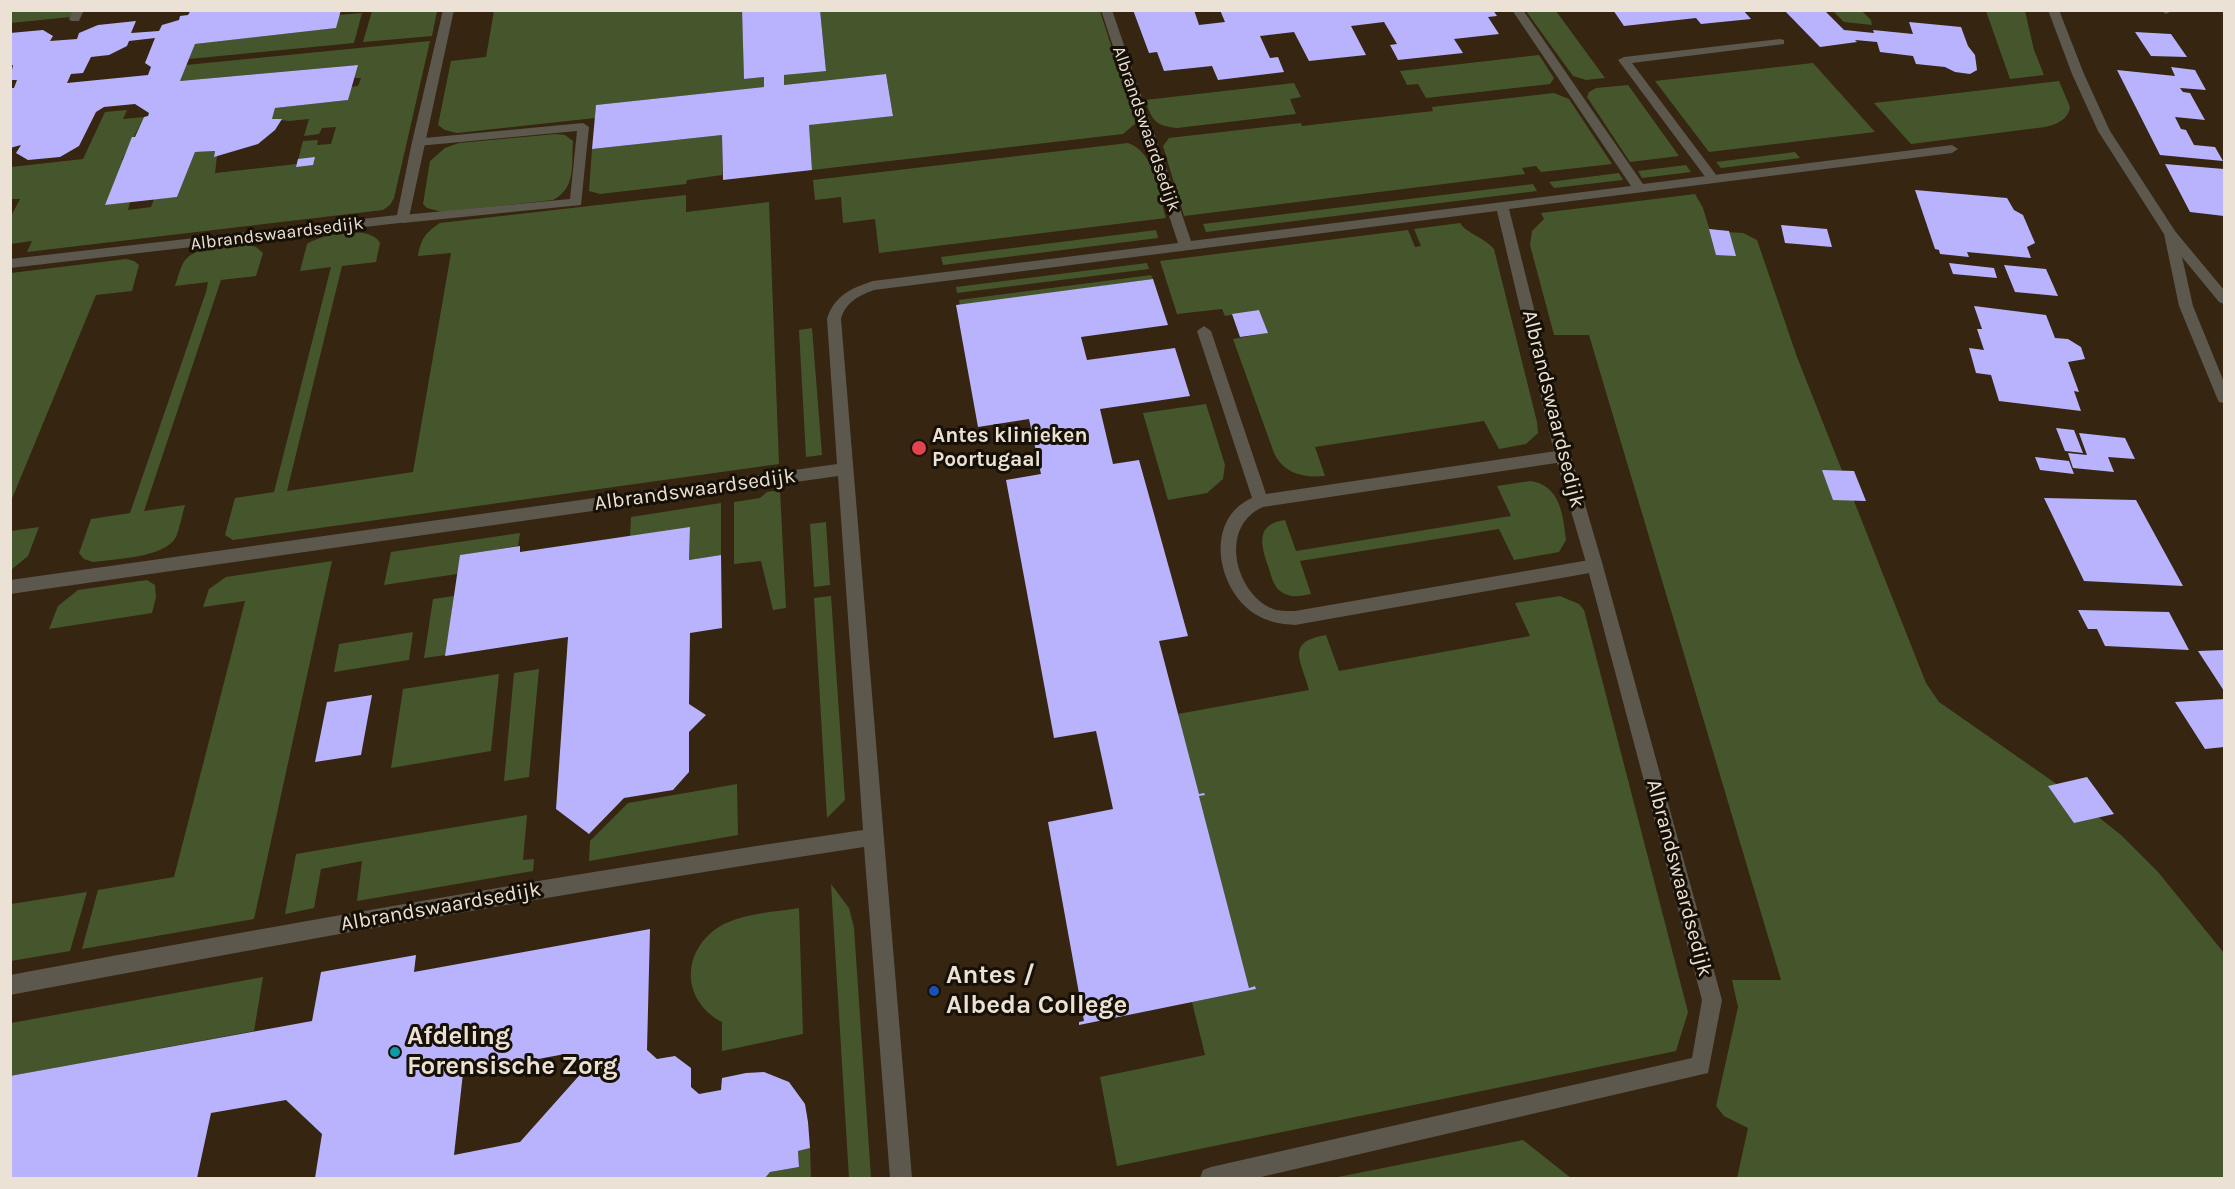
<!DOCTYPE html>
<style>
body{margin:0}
#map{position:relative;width:2235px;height:1189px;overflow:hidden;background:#352511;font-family:Karla,sans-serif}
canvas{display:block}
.frame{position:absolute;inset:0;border:12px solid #ebe1d5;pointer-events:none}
</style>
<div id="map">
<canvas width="2235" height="1189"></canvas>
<div class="frame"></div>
</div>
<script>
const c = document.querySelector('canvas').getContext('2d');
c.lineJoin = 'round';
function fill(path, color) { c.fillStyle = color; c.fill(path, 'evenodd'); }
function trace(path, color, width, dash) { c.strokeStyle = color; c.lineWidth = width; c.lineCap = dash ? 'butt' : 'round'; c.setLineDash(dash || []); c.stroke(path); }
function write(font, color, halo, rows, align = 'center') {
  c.font = font + ' Karla,sans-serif'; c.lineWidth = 6; c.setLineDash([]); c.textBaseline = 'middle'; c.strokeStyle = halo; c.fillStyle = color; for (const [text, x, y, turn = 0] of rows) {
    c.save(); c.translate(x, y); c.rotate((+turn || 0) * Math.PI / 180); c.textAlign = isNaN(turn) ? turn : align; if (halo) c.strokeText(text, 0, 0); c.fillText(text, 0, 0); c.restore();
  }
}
const green = new Path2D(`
 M 11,11 L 74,11 L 70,17 L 11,23 Z
 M 372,11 L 372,10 L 437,11 L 432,36 L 363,42 Z
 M 494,11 L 742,11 L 744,79 L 764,77 L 764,87 L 596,105 L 595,118 L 457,133 L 445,130 L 438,125 L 451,61 L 486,57 Z
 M 820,11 L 1100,11 L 1136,123 L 1123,134 L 812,170 L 809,125 L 893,115 L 886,74 L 784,85 L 784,75 L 826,70 Z
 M 1526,11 L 1556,11 L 1605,78 L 1586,80 L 1573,76 Z
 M 1833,11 L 1862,11 L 1871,20 L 1872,25 L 1844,22 Z
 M 1986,11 L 2025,11 L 2034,50 L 2044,75 L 2010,79 Z
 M 362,13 L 354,43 L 189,59 L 195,44 L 335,28 L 339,15 Z
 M 430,41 L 394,198 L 390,205 L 383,210 L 27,252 L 32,241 L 11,244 L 10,218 L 20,199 L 11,199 L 11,167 L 83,159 L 105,112 L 127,110 L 123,119 L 144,117 L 122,160 L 124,161 L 105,205 L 130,202 L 128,210 L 151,207 L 154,199 L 177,197 L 195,152 L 215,151 L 214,156 L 217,156 L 215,173 L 297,164 L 303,141 L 318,140 L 317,145 L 331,144 L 336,127 L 322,128 L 319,134 L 304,136 L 309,119 L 289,121 L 272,119 L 275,108 L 348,100 L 351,87 L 358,86 L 361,78 L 354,78 L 357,65 L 180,81 L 186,65 Z
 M 1539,55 L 1554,78 L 1550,84 L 1426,98 L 1418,84 L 1407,85 L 1400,71 Z
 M 1813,63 L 1875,132 L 1709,152 L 1655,81 Z
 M 2059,81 L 2070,107 C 2068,120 2057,124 2045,127 L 1911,144 L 1874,103 Z
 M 1294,83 L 1301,97 L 1290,99 L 1296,114 L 1177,128 C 1154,126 1152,119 1145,100 Z
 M 1628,85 L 1679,156 L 1630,162 L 1587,97 L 1589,92 L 1596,88 Z
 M 1554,93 L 1569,99 L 1612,164 L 1541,172 L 1536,166 L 1522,168 L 1525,174 L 1184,216 L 1163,146 L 1169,138 L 1301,123 L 1302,126 L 1433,111 L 1432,107 Z
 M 556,134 L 565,135 L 573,141 C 571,165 577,187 553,200 L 442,212 L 427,208 L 423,204 L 430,161 L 445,148 L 459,143 Z
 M 722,135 L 722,175 L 687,180 L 686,184 L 600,194 L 589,191 L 592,149 Z
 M 1128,143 C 1157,154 1158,192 1166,218 L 879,253 L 875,219 L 843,223 L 841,197 L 815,200 L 813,180 Z
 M 1795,152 L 1800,158 L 1721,168 L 1716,162 Z
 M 1686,165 L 1691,172 L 1642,178 L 1638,171 Z
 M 1619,173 L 1623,180 L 1554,188 L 1549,182 Z
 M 1533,184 L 1537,191 L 1206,232 L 1203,224 Z
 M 1695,194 L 1703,208 L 1710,231 L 1743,233 L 1757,240 L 1797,357 L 1926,683 L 1939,702 L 2058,785 L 2121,835 L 2158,872 L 2224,953 L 2224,1178 L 1737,1178 L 1748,1128 L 1724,1116 L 1716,1106 L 1738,1007 L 1732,980 L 1781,980 L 1589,335 L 1554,335 L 1530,245 L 1532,231 L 1544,219 L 1541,213 Z
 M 686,195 L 686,212 L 769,202 L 779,464 L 233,540 L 225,535 L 235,498 L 274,492 L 331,267 L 300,271 L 307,244 C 322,234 370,224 380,243 L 376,262 L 342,266 L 287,491 L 413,472 L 451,253 L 418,256 C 421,239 425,233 440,223 Z
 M 1460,223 C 1466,233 1485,238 1494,249 L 1537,422 L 1538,433 L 1526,444 L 1499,449 L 1484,421 L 1315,447 L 1325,476 C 1304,478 1284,474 1274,453 L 1233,339 L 1267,333 L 1259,310 L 1225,316 L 1222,309 L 1177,314 L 1160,261 L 1408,230 L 1415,247 L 1421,246 L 1414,229 Z
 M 1156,230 L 1158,238 L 943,265 L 941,257 Z
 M 248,245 L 256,247 L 263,253 L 256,276 L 221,280 L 144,511 L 185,505 C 182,515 180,527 176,537 C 165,558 114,559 93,562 L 84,559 L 79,553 L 91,519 L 130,513 L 206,292 L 208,282 L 175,286 C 178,278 180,266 186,259 C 199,245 230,247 248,245 Z
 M 126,259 L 134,261 L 139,265 L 132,291 L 96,295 L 11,501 L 11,273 Z
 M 1147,263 L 1149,269 L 957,293 L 956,287 Z
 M 1151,275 L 1153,279 L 960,306 L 959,300 Z
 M 812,328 L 822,455 L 806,457 L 799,330 Z
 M 1206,404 L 1225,465 L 1223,479 L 1207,493 L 1168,500 L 1143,413 Z
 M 1530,481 C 1560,485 1563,514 1566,540 L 1559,552 L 1514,560 L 1499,529 L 1300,561 L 1311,594 C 1304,595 1295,598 1288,595 C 1274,591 1272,578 1268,566 C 1261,545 1255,524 1285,520 L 1296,551 L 1511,516 L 1497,486 Z
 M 780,490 L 786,608 L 773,610 L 761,561 L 734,564 L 734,502 L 760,498 L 767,492 Z
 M 721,503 L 721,555 L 689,560 L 690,528 L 630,536 L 631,517 Z
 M 826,522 L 830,585 L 814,587 L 810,524 Z
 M 39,527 L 28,556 L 11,570 L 11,531 Z
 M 520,533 L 518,546 L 461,555 L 457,574 L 384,585 L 391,552 Z
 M 332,561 L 254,919 L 82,949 L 98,890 L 174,877 L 245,601 L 203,607 L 209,589 L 226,577 Z
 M 147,580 L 155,585 L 156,597 L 152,613 L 49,629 L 58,606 L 78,590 Z
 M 454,596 L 446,655 L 424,658 L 433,599 Z
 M 831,596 L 845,800 L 827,818 L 814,598 Z
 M 1560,596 L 1579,604 L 1584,610 L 1688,1012 L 1676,1051 L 1117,1166 L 1100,1077 L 1205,1055 L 1192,1002 L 1256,989 L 1255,986 L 1249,988 L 1199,796 L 1204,795 L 1204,793 L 1199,794 L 1178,714 L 1309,690 C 1302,661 1284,642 1326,635 L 1339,671 L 1530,636 L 1515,603 Z
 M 413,632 L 409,660 L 334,672 L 339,644 Z
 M 539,669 L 529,777 L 504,781 L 514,673 Z
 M 499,674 L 491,751 L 391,768 L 403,689 Z
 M 737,784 L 738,835 L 589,861 L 590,841 L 628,803 Z
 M 527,815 L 523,860 L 534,859 L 533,871 L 357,901 L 362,861 L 321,869 L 314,908 L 285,914 L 296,854 Z
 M 831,884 L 849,908 L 854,928 L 871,1178 L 849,1178 Z
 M 87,892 L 70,951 L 11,961 L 11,904 Z
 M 799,908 L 803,1034 L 722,1051 L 722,1022 C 677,998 683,944 726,923 C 748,913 775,912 799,908 Z
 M 263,977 L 254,1031 L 11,1076 L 11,1023 Z
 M 1523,1140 L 1571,1178 L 1333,1178 Z
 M 810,1148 L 811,1178 L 765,1178 L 770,1172 L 799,1167 L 798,1151 Z`);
const building = new Path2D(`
 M 191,10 L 341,10 L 336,28 L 195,44 L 180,81 L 358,65 L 348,100 L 275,108 L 272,119 L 282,119 L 275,130 L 258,144 L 214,157 L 215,151 L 195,152 L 177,197 L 105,205 L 132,137 L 135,137 L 144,117 L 148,116 L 149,113 L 135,104 L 104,107 L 96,112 L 79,146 L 60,157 L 28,160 L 16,153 L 21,145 L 10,148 L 10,88 L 14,88 L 17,80 L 10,80 L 13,65 L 10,65 L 10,33 L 43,30 L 53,36 L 50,41 L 77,39 L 79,33 L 98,25 L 136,21 L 131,33 L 159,31 L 162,25 L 179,20 L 180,16 L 188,15 ZM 155,38 L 145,63 L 151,67 L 148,75 L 67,83 L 71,74 L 83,73 L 91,57 L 109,55 L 127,46 L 129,41 Z
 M 742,10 L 820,10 L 826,71 L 784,75 L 784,85 L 886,74 L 893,116 L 809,125 L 812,170 L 723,180 L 722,135 L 592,149 L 596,105 L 764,87 L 764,77 L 744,79 Z
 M 1133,10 L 1194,10 L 1199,25 L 1225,22 L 1220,10 L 1493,10 L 1497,16 L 1488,17 L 1499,34 L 1454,39 L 1463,53 L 1398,60 L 1390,45 L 1397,44 L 1384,22 L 1351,26 L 1366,55 L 1309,61 L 1294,32 L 1260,36 L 1270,58 L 1278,57 L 1284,72 L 1218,80 L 1212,66 L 1164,71 L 1157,52 L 1149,53 Z
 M 1613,10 L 1743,10 L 1751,19 L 1701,24 L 1696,18 L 1624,26 Z
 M 1784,10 L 1824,10 L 1844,30 L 1874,33 L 1873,30 L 1913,34 L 1909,22 L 1961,27 L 1968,46 L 1975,55 L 1977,70 L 1970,74 L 1955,72 L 1945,67 L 1916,64 L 1913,56 L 1880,52 L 1877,42 L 1855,40 L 1857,42 L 1820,47 Z
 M 2135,32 L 2171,34 L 2187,57 L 2151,56 Z
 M 2171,67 L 2195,70 L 2206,90 L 2180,88 L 2183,92 L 2190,93 L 2205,120 L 2175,117 L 2181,129 L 2186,130 L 2194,145 L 2215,147 L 2223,161 L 2160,155 L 2117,70 L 2175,76 Z
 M 315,157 L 313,165 L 296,167 L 298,159 Z
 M 2165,164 L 2224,169 L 2224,216 L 2190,212 Z
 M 1915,190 L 2007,198 L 2014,210 L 2023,215 L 2035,243 L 2027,247 L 2031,258 L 1967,252 L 1969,257 L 1940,254 L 1939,250 L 1935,249 Z
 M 1781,225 L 1827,229 L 1832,247 L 1785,243 Z
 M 1709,229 L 1729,231 L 1736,256 L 1716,255 Z
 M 1949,263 L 1994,268 L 1997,278 L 1953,274 Z
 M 2004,265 L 2046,269 L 2058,296 L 2015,292 Z
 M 1153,279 L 1168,325 L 1081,337 L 1087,360 L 1175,348 L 1190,396 L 1100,409 L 1113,464 L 1139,460 L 1188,636 L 1159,641 L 1199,794 L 1204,793 L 1205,795 L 1199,796 L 1249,988 L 1255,986 L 1256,989 L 1079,1025 L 1079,1022 L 1084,1021 L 1048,822 L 1113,809 L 1096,731 L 1054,738 L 1006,480 L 1041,474 L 1029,419 L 978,427 L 956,305 Z
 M 1974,306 L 2046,315 L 2055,338 L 2068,339 L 2081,347 L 2085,359 L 2068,362 L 2079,392 L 2074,391 L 2081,411 L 1999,401 L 1991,375 L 1976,373 L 1969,348 L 1984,350 L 1977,329 L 1982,329 Z
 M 1259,310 L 1268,333 L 1240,337 L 1232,314 Z
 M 2056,428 L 2074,430 L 2083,453 L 2065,451 Z
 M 2079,433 L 2125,438 L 2135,459 L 2108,457 L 2114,472 L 2073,468 L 2068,453 L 2087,455 Z
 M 2035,457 L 2069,461 L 2074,474 L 2040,470 Z
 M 1822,470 L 1854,471 L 1866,501 L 1833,500 Z
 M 2044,498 L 2136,500 L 2183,586 L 2084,581 Z
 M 690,527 L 689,560 L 721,555 L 722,628 L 690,633 L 689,704 L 706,715 L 689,732 L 689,772 L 673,790 L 624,798 L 589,834 L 556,809 L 568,637 L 445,656 L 460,555 L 520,546 L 520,552 Z
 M 2078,610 L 2169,612 L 2189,650 L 2105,646 L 2097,629 L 2088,629 Z
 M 2224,650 L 2224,691 L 2198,651 Z
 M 372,695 L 361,755 L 315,762 L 327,702 Z
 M 2224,699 L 2224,747 L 2205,749 L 2175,702 Z
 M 2087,777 L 2114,814 L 2074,823 L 2048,786 Z
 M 650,929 L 647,1050 L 657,1059 L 675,1056 L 691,1068 L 691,1087 L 699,1094 L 721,1090 L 722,1078 L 746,1073 L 764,1072 L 789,1082 L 805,1104 L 808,1122 L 810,1148 L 798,1151 L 799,1167 L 770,1172 L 765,1178 L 315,1178 L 322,1134 L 286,1100 L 211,1113 L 197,1178 L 10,1178 L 10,1076 L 312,1021 L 321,972 L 416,955 L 414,972 ZM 565,1054 L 585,1069 L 520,1142 L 454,1155 L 463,1073 Z`);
const service = new Path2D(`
 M 73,10 L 84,10 L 79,21 L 71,21 L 69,19 Z
 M 2160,10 L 2171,10 L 2172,11 L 2166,14 Z
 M 1780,39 L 1784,40 L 1784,44 L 1632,63 L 1717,176 L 1719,179 L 1713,183 L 1709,182 L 1618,60 L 1624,57 Z
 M 583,123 L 589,127 L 581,205 L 403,223 L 397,219 L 403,215 L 570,199 L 577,131 L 418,146 L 414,145 L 414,139 Z
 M 1204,326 L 1211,331 L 1266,494 L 1563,450 L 1568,452 L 1571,456 L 1568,460 L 1563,462 L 1263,507 C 1217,527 1236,597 1276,610 C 1282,611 1289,611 1295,611 L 1595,559 L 1601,561 L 1603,566 L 1601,571 L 1295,625 C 1280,624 1268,622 1255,614 C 1216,589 1204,519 1252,498 L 1197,331 Z`);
const minor = new Path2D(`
 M 443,10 L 454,10 L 408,222 L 10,268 L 10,259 L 397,215 L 412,142 Z
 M 1101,10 L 1112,10 L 1191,241 L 1631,186 L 1512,10 L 1523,10 L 1643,184 L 1952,145 L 1958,149 L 1952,153 L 1509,209 L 1571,456 L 1603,566 L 1722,1000 L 1708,1073 L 1257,1178 L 1200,1178 L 1203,1170 L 1211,1167 L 1692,1058 L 1702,1000 L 1587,566 L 1555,456 L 1497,211 L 874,290 C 858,296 846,302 841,319 L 912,1178 L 890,1178 L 864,847 C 579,890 294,941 10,995 L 10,975 C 294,922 578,872 863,830 L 838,476 L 10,594 L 10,580 L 837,464 L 827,319 C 834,296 851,288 873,281 L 1178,243 Z
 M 2048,10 L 2059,10 L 2084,74 L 2110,131 L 2175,231 L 2224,290 L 2224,304 L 2219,302 L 2182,257 L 2193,306 L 2224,382 L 2224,403 L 2219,402 L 2217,398 L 2179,306 L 2164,234 L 2098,131 L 2072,74 Z`);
const markers = [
 [919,448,8,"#e0444e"],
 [934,991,6,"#1a4fb4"],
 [395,1052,6,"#0f9aa8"]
];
const farStreetnames = [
 ["Albrandswaardsedijk",1146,129,71],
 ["Albrandswaardsedijk",277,234,-7]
];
const streetNames = [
 ["Albrandswaardsedijk",1553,409,76],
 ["Albrandswaardsedijk",695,490,-8],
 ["Albrandswaardsedijk",1679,878,75],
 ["Albrandswaardsedijk",441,907,-10]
];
const poiNames = [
 ["Antes klinieken",932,436],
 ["Poortugaal",932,460]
];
const nearPoinames = [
 ["Antes /",946,976],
 ["Albeda College",946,1006],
 ["Afdeling",407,1037],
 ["Forensische Zorg",407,1067]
];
fill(green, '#46562c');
fill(building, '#b9b2fc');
fill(service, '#5c584d');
fill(minor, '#5c584d');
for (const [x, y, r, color] of markers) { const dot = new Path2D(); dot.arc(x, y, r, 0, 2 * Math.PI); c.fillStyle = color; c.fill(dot); trace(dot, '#171007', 2); }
write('18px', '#ebe1d5', '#171007', farStreetnames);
write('21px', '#ebe1d5', '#171007', streetNames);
write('bold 21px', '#ebe1d5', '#171007', poiNames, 'left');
write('bold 26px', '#ebe1d5', '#171007', nearPoinames, 'left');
</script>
